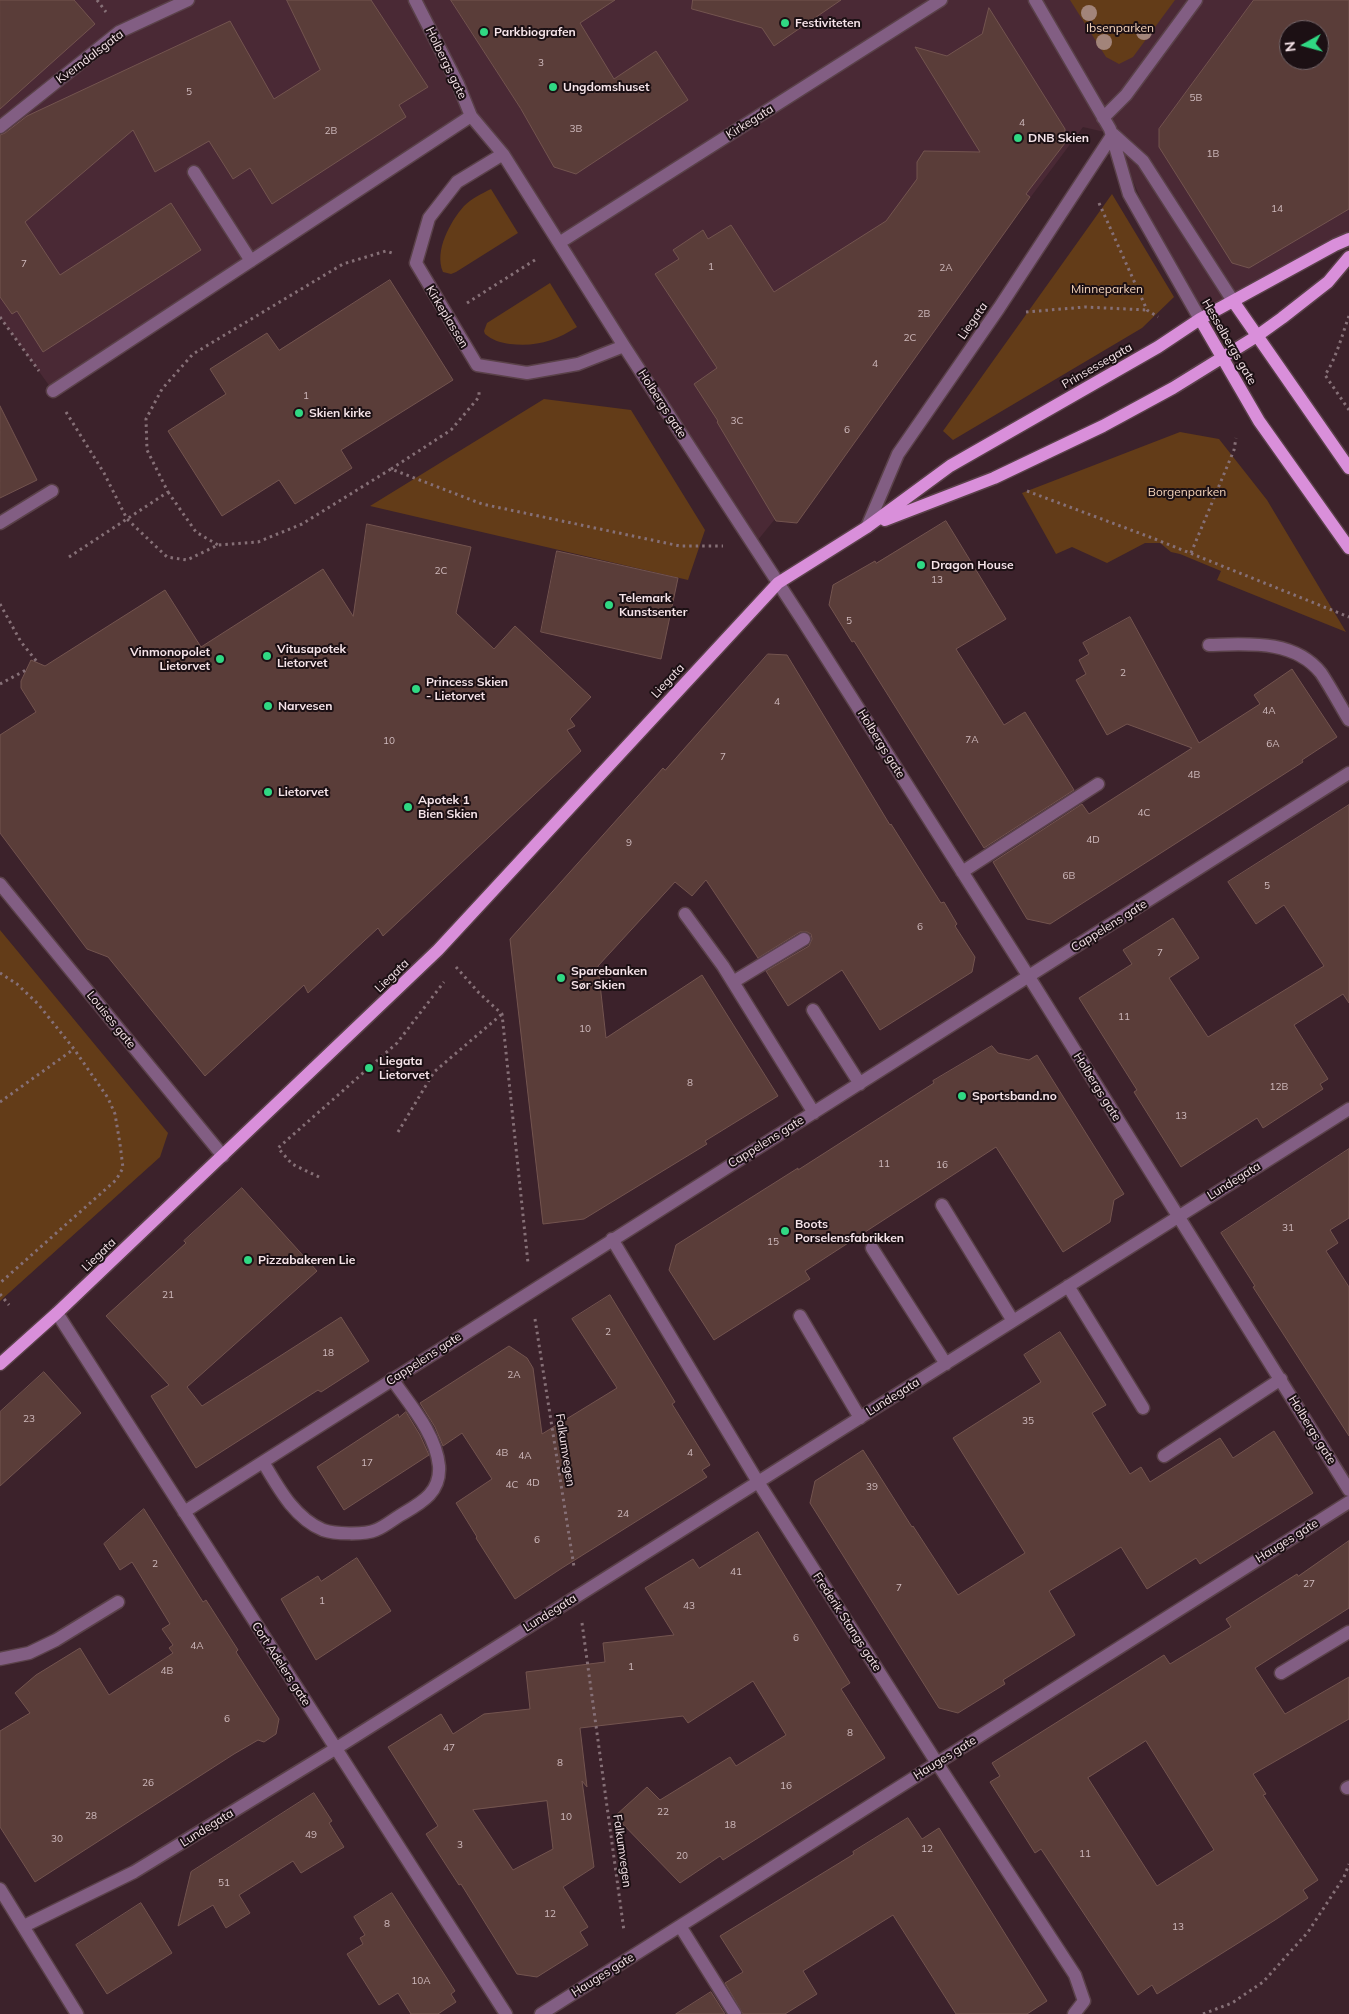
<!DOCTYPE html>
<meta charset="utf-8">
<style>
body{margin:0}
#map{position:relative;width:1349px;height:2014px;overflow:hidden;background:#3c222b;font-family:Mulish,sans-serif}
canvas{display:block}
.north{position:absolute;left:1279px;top:20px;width:50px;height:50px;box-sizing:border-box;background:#1c1014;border:1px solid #736569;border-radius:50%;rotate:263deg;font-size:14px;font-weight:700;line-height:20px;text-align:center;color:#f6e4e9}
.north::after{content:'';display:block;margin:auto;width:18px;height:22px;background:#30d883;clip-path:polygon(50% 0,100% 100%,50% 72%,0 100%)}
</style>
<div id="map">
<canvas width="1349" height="2014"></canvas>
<div class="north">N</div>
</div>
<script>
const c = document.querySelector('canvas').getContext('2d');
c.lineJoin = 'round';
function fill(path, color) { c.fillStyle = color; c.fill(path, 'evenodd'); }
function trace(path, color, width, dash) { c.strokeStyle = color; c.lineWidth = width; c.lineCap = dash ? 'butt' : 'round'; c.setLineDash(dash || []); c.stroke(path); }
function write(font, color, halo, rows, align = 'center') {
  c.font = font + ' Mulish,sans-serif'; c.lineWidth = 4; c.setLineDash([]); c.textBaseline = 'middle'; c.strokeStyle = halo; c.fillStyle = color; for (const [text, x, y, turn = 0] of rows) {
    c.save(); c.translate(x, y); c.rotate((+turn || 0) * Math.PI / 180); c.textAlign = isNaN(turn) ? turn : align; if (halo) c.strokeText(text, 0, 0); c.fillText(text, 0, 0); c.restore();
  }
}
const built = new Path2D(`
 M 0,0 L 1349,0 L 1349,237 L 1200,319 L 1170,268 L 1113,134 L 1083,127 L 956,297 L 753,546 L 471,116 L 53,391 L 0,317 ZM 1289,30 L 1319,30 L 1319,60 L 1289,60 Z`);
const green = new Path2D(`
 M 1070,0 L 1175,0 L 1133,57 L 1119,64 L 1106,57 Z
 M 491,189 L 518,233 L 456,272 L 451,274 L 443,272 C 434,251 450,222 464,206 C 472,198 481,194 491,189 Z
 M 1112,194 L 1174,297 L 1142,328 L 953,440 L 943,431 Z
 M 550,283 L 577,327 C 555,341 536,347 510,344 C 501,343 492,340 485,334 L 484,331 L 487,323 Z
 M 544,399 L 631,410 L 705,530 L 688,580 L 370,506 Z
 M 1180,432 L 1219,439 L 1267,500 L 1346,632 L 1217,580 L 1221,571 L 1180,554 L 1171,552 L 1160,543 L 1145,543 L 1107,563 L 1072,547 L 1056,554 L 1022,493 Z
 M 0,930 L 168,1133 L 160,1157 L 0,1301 Z`);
const building = new Path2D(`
 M 0,0 L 74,0 L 95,24 L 0,109 Z
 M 287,0 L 371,0 L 428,87 L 399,105 L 406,117 L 272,204 L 250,168 L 233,179 L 209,141 L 155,172 L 133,130 L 25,222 L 60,275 L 171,203 L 201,250 L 43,352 L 17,311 L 12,314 L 0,297 L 0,135 L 5,133 L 27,116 L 230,21 L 274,99 L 320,70 Z
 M 451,0 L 615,0 L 580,23 L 614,79 L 656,51 L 688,100 L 576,174 L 554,167 L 521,109 Z
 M 693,0 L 841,0 L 774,46 L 762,28 L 692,9 Z
 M 1254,0 L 1349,0 L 1349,209 L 1249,268 L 1232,263 L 1159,147 L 1159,129 ZM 1289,30 L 1319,30 L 1319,60 L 1289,60 Z
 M 989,8 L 1065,129 L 1065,143 L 1026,194 L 1030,197 L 983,263 L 797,523 L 776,521 L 717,422 L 718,421 L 694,384 L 717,368 L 655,274 L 679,259 L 673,250 L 703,230 L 708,239 L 731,225 L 774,292 L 886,221 L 917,179 L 917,162 L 924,151 L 980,152 L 915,47 L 947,56 L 982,34 Z
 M 390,280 L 453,380 L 341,450 L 352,468 L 295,504 L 279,480 L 222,516 L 168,431 L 226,394 L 210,369 L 267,333 L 279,350 Z
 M 0,406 L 37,480 L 0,498 Z
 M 946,521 L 1006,619 L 956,649 L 1004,725 L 1025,712 L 1074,790 L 984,848 L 854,641 L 852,642 L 829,605 L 833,585 L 875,561 L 876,563 Z
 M 367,524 L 471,547 L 456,613 L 494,649 L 515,626 L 591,697 L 570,719 L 575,726 L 567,730 L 581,751 L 383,936 L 378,928 L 308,993 L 304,985 L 205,1076 L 108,957 L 87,949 L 0,833 L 0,735 L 36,712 L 21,688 L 21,681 L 31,660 L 45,666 L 165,590 L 201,647 L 323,569 L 353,616 Z
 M 557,551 L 678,578 L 661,659 L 541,632 Z
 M 1130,617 L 1199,743 L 1260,704 L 1254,695 L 1292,669 L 1337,737 L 1302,760 L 1303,762 L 1050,924 L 1027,919 L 993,862 L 1082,804 L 1089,814 L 1192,748 L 1127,724 L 1107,735 L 1076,680 L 1086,674 L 1079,660 L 1089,654 L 1083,643 Z
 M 768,654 L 787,655 L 890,825 L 891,824 L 941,903 L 944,902 L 957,924 L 955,926 L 975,957 L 972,972 L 880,1030 L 842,970 L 788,1006 L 766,971 L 809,946 L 812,939 L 811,934 L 807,932 L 800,932 L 758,958 L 706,880 L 692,896 L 675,882 L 598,966 L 606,1038 L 702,975 L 778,1096 L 705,1141 L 707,1144 L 584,1219 L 543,1224 L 510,939 L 663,768 L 665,770 Z
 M 1349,805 L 1349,1003 L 1343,994 L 1294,1025 L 1328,1079 L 1320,1084 L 1323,1089 L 1263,1128 L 1257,1118 L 1181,1167 L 1134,1092 L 1137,1090 L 1079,998 L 1132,964 L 1123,950 L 1173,918 L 1199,958 L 1169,978 L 1208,1037 L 1324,966 L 1284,905 L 1256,924 L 1228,882 Z
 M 992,1046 L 998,1053 L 1029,1060 L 1037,1055 L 1124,1194 L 1114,1200 L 1110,1222 L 1063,1252 L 996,1147 L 805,1271 L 810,1279 L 714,1340 L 669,1270 L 676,1245 L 798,1168 L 798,1170 L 934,1083 L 933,1081 Z
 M 1349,1149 L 1349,1218 L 1330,1230 L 1338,1243 L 1326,1251 L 1349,1287 L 1349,1436 L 1253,1287 L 1255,1286 L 1221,1233 Z
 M 242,1188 L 317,1271 L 187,1387 L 202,1406 L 341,1317 L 369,1361 L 321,1392 L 318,1390 L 196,1468 L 151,1396 L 169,1385 L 106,1316 L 186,1243 L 184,1241 Z
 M 610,1295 L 675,1402 L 672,1404 L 710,1465 L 702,1470 L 707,1477 L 562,1568 L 515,1599 L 476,1538 L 477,1537 L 456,1503 L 492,1479 L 462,1433 L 443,1446 L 435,1427 L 420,1403 L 509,1346 L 527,1358 L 533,1368 L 542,1434 L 617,1388 L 572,1319 Z
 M 1060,1332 L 1106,1405 L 1092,1413 L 1130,1474 L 1141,1467 L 1150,1482 L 1220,1438 L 1233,1458 L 1274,1431 L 1313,1493 L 1200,1564 L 1196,1558 L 1147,1589 L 1121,1547 L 1049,1591 L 1075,1635 L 1003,1680 L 1005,1684 L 958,1713 L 939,1708 L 810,1503 L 815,1481 L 863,1450 L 912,1527 L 913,1526 L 958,1595 L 1025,1553 L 953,1438 L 1041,1382 L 1024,1355 Z
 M 44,1372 L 81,1413 L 0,1486 L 0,1412 Z
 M 406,1412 L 420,1435 L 429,1455 L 344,1510 L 317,1467 L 398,1414 L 399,1417 Z
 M 144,1509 L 203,1602 L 206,1600 L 238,1650 L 236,1652 L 279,1719 L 276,1734 L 264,1742 L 258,1740 L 234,1754 L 35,1882 L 0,1827 L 0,1731 L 30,1713 L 15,1693 L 36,1675 L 80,1648 L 109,1695 L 173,1653 L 169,1648 L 173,1645 L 162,1629 L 170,1624 L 132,1562 L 120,1570 L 104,1544 Z
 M 758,1532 L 850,1683 L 841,1689 L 885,1758 L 723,1860 L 720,1856 L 680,1883 L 615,1816 L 647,1787 L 660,1800 L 730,1757 L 736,1766 L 786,1735 L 753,1681 L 688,1723 L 683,1716 L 580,1728 L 587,1787 L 582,1781 L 594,1867 L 563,1887 L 588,1927 L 580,1932 L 588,1945 L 537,1977 L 517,1974 L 461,1884 L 459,1885 L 426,1834 L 438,1826 L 388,1747 L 441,1714 L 453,1734 L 484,1714 L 530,1709 L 526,1672 L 605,1662 L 603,1643 L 674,1635 L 645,1588 L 693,1559 L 699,1568 ZM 547,1801 L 553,1849 L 513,1870 L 473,1810 Z
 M 1349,1541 L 1349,1608 L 1255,1668 L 1285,1714 L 1349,1677 L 1349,1719 L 1253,1774 L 1266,1794 L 1263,1795 L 1318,1880 L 1303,1890 L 1308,1898 L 1275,1920 L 1157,1994 L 1152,1985 L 1138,1995 L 1041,1849 L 1035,1853 L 990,1782 L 1000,1776 L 992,1763 L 1164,1655 L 1170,1664 L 1231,1627 L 1226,1619 L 1297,1574 L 1298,1576 ZM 1146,1741 L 1214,1850 L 1157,1886 L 1088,1778 Z
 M 357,1558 L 391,1611 L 316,1660 L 281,1599 L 318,1576 L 321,1581 Z
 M 314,1793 L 332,1821 L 329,1823 L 344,1847 L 301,1873 L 293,1861 L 239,1895 L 250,1913 L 226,1928 L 213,1905 L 178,1926 L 191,1872 Z
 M 908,1818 L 922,1839 L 939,1828 L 1047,2001 L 1027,2014 L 956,2014 L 893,1915 L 803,1971 L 817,1994 L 785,2014 L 743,2014 L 725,1983 L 743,1972 L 720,1936 L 854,1854 L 853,1852 Z
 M 392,1893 L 455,1991 L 451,1994 L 456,2002 L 438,2014 L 411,2014 L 398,1993 L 379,2005 L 347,1954 L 363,1944 L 360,1938 L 365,1935 L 354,1917 Z
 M 141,1903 L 172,1953 L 107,1994 L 76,1945 Z
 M 711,1992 L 725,2014 L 676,2014 Z`);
const path = new Path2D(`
 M 97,0 L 106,12
 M 1099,203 L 1147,310 L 1158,317
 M 467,303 L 538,258
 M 1026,312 L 1085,307 L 1147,310
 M 1349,316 C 1342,335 1336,359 1325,375 L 1349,410
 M 0,317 L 39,371
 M 66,412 L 104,473 L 127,519 L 167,557 L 187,560 L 218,545 L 258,542 L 302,524 L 391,469 L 482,504 L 680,546 L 723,546
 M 391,469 L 451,430 L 479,397 L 479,391
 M 1027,491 L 1155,539 L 1349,617
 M 168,492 L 196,532 L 218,545
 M 1191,553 L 1234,450 L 1236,438
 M 69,557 L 168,492 L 147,450 L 146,419 L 162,389 L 193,354 L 343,264 L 386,251 L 392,253
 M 0,604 L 21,642 L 38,663
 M 0,684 L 26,670
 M 456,967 L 479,993 L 502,1014 L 528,1263
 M 0,973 L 17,984 L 38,1004 L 74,1049 L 108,1098 L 115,1114 L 120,1144 L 123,1168 L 116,1180 L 0,1283
 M 0,1102 L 74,1049
 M 398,1132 L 434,1072 L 502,1014
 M 319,1177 L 292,1164 L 278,1148 L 397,1043 L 444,982
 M 0,1294 L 9,1305
 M 535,1319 L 574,1567
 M 582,1623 L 624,1931
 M 1203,2014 L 1232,2003 L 1263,1982 L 1308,1932 L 1344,1877 L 1349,1864`);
const minor = new Path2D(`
 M 415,0 L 458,84 L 471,116 L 503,154 L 624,346 L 803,621 L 1029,977 L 1349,1490
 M 1035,0 L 1110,129 L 1129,194 L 1200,319
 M 1103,118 L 1126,95 L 1196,0
 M 0,127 L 119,32 L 188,0
 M 1113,134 L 1143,161 L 1233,301
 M 503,154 L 457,182 L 429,218 L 416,263 L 477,365 L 527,373 L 578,364 L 624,346
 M 194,172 L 251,261
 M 559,243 L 941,0
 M 53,391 L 471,116
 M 0,523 L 52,491
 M 867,527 L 898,454 L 999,308 L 1113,134
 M 1209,645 C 1247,644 1294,639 1321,673 C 1331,688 1340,705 1349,720
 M 962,872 L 1098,784
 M 0,884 L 223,1156
 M 685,914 L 723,966 L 814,1113
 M 733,982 L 804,939
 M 813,1010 L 860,1084
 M 942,1205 L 1013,1321
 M 612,1239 L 758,1482 L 937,1763 L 1075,1975 L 1084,2001 L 1074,2014
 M 872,1248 L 946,1364
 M 1068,1286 L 1143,1408
 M 57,1313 L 506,2014
 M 800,1316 L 860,1418
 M 1164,1456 L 1281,1379
 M 263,1462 C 278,1487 294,1518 323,1530 C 334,1534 365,1535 376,1530 C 384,1527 391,1521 399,1516 C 419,1504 441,1494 439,1466 C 436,1434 410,1405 392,1379
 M 184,1512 C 572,1264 961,1020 1349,773
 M 0,1659 L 29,1653 L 56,1640 L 118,1602
 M 1281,1673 L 1349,1632
 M 1347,1788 L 1349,1787
 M 0,1889 L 77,2014
 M 24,1926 L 134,1872 L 335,1749 L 1349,1109
 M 680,1926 L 735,2014
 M 541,2014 L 1349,1502`);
const major = new Path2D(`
 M 1233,301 L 1349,468
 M 1200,319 L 1259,421 L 1349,548
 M 885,520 L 994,478 L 1103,426 L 1173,388 L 1257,336 L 1282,318 L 1328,282 L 1349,257
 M 0,1364 L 57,1313 L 438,950 L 778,583 L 867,527 L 950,466 L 1158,347 L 1200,319 L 1335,245 L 1349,239`);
const trees = [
 [1089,13],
 [1144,32],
 [1104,42]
];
const markers = [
 [785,23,5,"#30d883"],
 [484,32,5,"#30d883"],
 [553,87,5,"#30d883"],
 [1018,138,5,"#30d883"],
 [299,413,5,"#30d883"],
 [921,565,5,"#30d883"],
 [609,605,5,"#30d883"],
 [267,656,5,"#30d883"],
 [220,659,5,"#30d883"],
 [416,689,5,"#30d883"],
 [268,706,5,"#30d883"],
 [268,792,5,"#30d883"],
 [408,807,5,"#30d883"],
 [561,978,5,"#30d883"],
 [369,1068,5,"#30d883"],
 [962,1096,5,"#30d883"],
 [785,1231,5,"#30d883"],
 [248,1260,5,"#30d883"]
];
const numberNames = [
 ["3",541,63],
 ["5",189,92],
 ["5B",1196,98],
 ["4",1022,123],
 ["3B",576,129],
 ["2B",331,131],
 ["1B",1213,154],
 ["14",1277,209],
 ["7",24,264],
 ["1",711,267],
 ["2A",946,268],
 ["2B",924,314],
 ["2C",910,338],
 ["4",875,364],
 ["1",306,396],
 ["3C",737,421],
 ["6",847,430],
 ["2C",441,571],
 ["13",937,580],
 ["5",849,621],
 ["2",1123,673],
 ["4",777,702],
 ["4A",1269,711],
 ["7A",972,740],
 ["10",389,741],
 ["6A",1273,744],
 ["7",723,757],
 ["4B",1194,775],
 ["4C",1144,813],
 ["4D",1093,840],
 ["9",629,843],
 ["6B",1069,876],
 ["5",1267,886],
 ["6",920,927],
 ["7",1160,953],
 ["11",1124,1017],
 ["10",585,1029],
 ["8",690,1083],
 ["12B",1279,1087],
 ["13",1181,1116],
 ["11",884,1164],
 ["16",942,1165],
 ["31",1288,1228],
 ["15",773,1242],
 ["21",168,1295],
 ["2",608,1332],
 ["18",328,1353],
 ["2A",514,1375],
 ["23",29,1419],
 ["35",1028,1421],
 ["4B",502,1453],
 ["4",690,1453],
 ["4A",525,1456],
 ["17",367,1463],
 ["4D",533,1483],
 ["4C",512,1485],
 ["39",872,1487],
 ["24",623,1514],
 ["6",537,1540],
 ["2",155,1564],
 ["41",736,1572],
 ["27",1309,1584],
 ["7",899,1588],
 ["1",322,1601],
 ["43",689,1606],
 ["6",796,1638],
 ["4A",197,1646],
 ["1",631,1667],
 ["4B",167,1671],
 ["6",227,1719],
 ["8",850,1733],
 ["47",449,1748],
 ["8",560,1763],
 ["26",148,1783],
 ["16",786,1786],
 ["22",663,1812],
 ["28",91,1816],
 ["10",566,1817],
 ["18",730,1825],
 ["49",311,1835],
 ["30",57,1839],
 ["3",460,1845],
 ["12",927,1849],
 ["11",1085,1854],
 ["20",682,1856],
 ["51",224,1883],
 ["12",550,1914],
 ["8",387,1924],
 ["13",1178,1927],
 ["10A",421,1981]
];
const poiNames = [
 ["Festiviteten",795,23],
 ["Parkbiografen",494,32],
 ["Ungdomshuset",563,87],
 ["DNB Skien",1028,138],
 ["Skien kirke",309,413],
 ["Dragon House",931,565],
 ["Telemark",619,598],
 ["Kunstsenter",619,612],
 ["Vitusapotek",277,649],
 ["Lietorvet",277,663],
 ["Vinmonopolet",210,652,"right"],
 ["Lietorvet",210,666,"right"],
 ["Princess Skien",426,682],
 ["- Lietorvet",426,696],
 ["Narvesen",278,706],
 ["Lietorvet",278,792],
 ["Apotek 1",418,800],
 ["Bien Skien",418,814],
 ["Sparebanken",571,971],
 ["Sør Skien",571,985],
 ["Liegata",379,1061],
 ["Lietorvet",379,1075],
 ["Sportsband.no",972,1096],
 ["Boots",795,1224],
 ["Porselensfabrikken",795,1238],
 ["Pizzabakeren Lie",258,1260]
];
const parkNames = [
 ["Ibsenparken",1120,28],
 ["Minneparken",1107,289],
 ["Borgenparken",1187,492]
];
const streetNames = [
 ["Kverndalsgata",90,57,-37],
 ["Holbergs gate",446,63,64],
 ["Kirkegata",750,122,-32],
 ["Kirkeplassen",447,317,59],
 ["Liegata",973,321,-55],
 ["Hesselbergs gate",1229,342,60],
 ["Prinsessegata",1097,366,-30],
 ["Holbergs gate",662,404,57],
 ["Liegata",668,681,-47],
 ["Holbergs gate",881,744,58],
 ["Cappelens gate",1109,926,-32],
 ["Liegata",392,976,-44],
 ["Louises gate",111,1020,51],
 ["Holbergs gate",1097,1087,58],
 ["Cappelens gate",766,1142,-32],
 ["Lundegata",1234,1181,-32],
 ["Liegata",99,1255,-44],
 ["Cappelens gate",424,1359,-33],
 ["Lundegata",893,1397,-32],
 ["Holbergs gate",1312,1430,58],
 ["Falkumvegen",565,1450,81],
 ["Hauges gate",1287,1541,-32],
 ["Lundegata",550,1613,-32],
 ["Frederik Stangs gate",847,1622,57],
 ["Cort Adelers gate",281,1664,57],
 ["Hauges gate",945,1758,-32],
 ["Lundegata",207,1828,-32],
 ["Falkumvegen",622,1851,82],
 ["Hauges gate",603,1975,-32]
];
fill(built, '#4a2935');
fill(green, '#633c18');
fill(building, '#5a3d39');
trace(building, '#73544f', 1);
trace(minor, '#5a4149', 15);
trace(major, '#5a4149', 15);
trace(path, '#867077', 3, [2.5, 4]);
trace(minor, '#825e83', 12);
trace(major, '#d98fda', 12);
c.fillStyle = '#a2847a';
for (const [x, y] of trees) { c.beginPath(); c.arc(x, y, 8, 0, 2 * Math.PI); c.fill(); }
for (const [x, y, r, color] of markers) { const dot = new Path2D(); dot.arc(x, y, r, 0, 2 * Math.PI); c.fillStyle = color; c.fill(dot); trace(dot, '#1c1014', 2); }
write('10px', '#cfbabd', null, numberNames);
write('bold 12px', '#f6e4e9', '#1c1014', poiNames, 'left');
write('12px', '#f6d5bb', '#1c1014', parkNames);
write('12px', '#f6e4e9', '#1c1014', streetNames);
</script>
